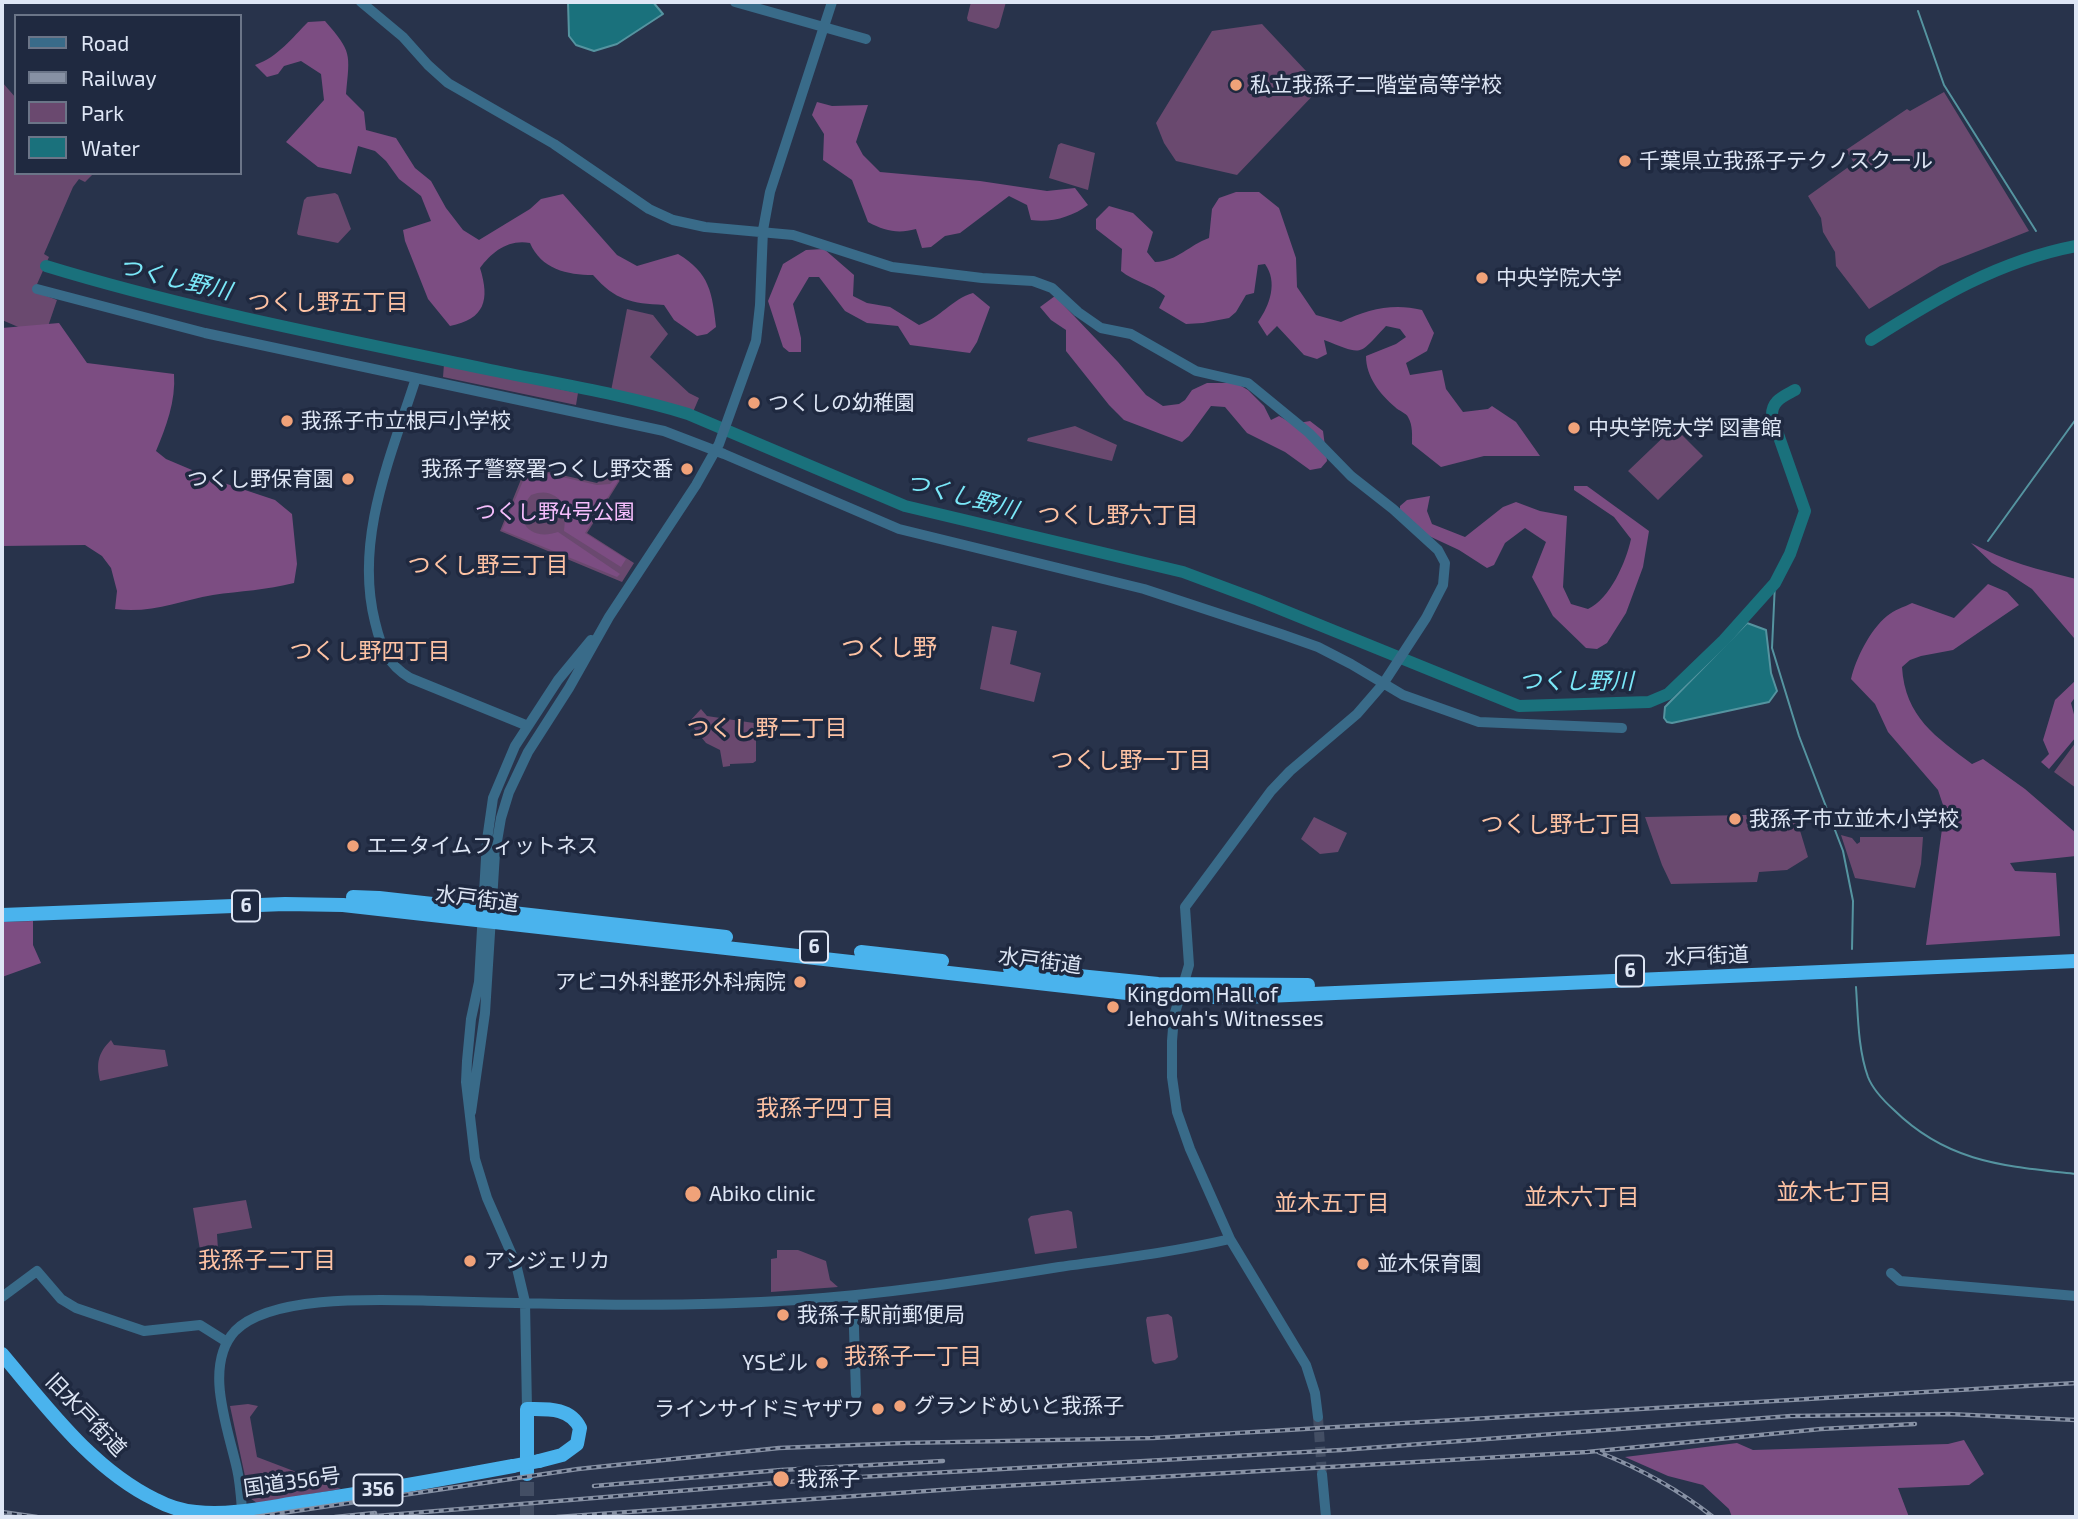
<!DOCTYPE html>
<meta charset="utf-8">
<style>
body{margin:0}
#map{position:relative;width:2078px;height:1519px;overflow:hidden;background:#28334b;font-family:"Exo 2",sans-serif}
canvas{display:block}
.frame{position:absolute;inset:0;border:4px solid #dee6f5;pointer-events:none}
.legend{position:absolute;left:14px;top:14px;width:228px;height:161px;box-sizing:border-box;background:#1f2940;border:2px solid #6b7588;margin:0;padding:9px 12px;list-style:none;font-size:21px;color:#dee6f5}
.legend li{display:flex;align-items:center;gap:14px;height:35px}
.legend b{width:35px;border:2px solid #6b7588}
</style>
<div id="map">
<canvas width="2078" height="1519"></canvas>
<div class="frame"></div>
<ul class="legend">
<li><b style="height:9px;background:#396b89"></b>Road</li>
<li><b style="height:9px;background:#8791a4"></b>Railway</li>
<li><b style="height:19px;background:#6a496f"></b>Park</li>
<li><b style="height:19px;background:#1a717c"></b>Water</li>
</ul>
</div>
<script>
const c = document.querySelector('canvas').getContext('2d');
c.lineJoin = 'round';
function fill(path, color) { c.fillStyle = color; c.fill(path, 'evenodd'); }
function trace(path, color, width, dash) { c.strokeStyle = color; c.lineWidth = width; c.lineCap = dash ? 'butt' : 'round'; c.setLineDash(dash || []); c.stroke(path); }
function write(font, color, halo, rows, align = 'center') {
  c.font = font + ' "Exo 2","Noto Sans JP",sans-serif'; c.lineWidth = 7; c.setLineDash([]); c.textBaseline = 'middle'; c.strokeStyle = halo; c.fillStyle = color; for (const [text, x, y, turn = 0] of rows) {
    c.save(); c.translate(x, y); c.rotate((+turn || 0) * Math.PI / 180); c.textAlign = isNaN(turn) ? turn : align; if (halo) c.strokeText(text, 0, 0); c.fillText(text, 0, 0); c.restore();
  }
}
const green = new Path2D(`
 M 971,2 L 1006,2 L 999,27 L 996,29 L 968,21 L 967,18 Z
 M 1262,24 L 1321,87 L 1237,175 L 1176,161 L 1164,143 L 1156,123 L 1212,31 Z
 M 2,82 L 16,98 L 16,173 L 94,173 L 85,182 L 79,179 L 73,187 L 44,254 L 49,257 L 34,291 L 57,300 L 44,338 L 2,320 Z
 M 1944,92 L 2029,231 L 1940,266 L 1869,309 L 1836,266 L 1835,252 L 1823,232 L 1821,218 L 1808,196 L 1854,163 L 1846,150 L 1907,109 L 1910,111 Z
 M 1061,143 L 1095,153 L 1088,190 L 1049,178 L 1058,145 Z
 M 335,193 L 338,195 L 351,229 L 338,243 L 298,235 L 297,233 L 304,200 L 307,197 Z
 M 627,309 L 653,315 L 668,334 L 650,357 L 689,393 L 699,398 L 693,412 L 645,398 L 611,391 Z
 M 444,364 L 578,393 L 576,405 L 443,377 Z
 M 1075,426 L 1117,445 L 1112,461 L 1027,441 L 1028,438 Z
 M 1674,427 L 1703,456 L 1658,500 L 1628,471 Z
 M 613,467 L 622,477 L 587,533 L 634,563 L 622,582 L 500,531 L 524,472 L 531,468 L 597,483 Z
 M 992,626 L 1017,631 L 1010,664 L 1041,673 L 1034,702 L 980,689 Z
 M 701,709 L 707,716 L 754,723 L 756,726 L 756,761 L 753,763 L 730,764 L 730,766 L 723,767 L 720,750 L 706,743 L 689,722 Z
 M 2076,742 L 2076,788 L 2054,772 Z
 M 1795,814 L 1808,857 L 1787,870 L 1759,872 L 1757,882 L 1671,884 L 1662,865 L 1645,817 Z
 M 1314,817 L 1347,833 L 1338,852 L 1320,854 L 1301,839 Z
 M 1841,835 L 1852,838 L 1857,844 L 1860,842 L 1860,837 L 1923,837 L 1921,864 L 1915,888 L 1855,878 Z
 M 111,1040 L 114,1045 L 165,1050 L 168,1066 L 100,1081 C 96,1063 98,1053 111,1040 Z
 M 246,1200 L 252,1228 L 217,1234 L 218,1250 L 210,1249 L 210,1261 L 202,1262 L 193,1208 Z
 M 1068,1210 L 1072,1212 L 1077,1248 L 1035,1254 L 1028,1219 L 1031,1216 Z
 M 777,1250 L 798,1250 L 826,1261 L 830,1280 L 838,1287 L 771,1292 L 771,1259 L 777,1258 Z
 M 1168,1314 L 1172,1317 L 1178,1357 L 1175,1360 L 1155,1364 L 1152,1361 L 1146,1320 L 1147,1317 Z
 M 248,1404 L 258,1406 L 250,1417 L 257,1457 L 341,1489 L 257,1503 L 247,1496 L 246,1481 L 230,1406 Z`);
const forest = new Path2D(`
 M 325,21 C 352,52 350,53 346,94 L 364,112 L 366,130 L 396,138 L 415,168 L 431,181 L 446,208 L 463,230 L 479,240 L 530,209 L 541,199 L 563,194 L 617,255 L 637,266 L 678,254 C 710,273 712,293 716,327 L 707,334 L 697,336 L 674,320 L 664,305 C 631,303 616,301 593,275 C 567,275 541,269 530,243 C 508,239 492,252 480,268 C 490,300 485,319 450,326 L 428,299 L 405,241 L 403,230 L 431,221 L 421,196 L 399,179 L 386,161 L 375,151 L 358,146 L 351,174 L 318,167 L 286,142 L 324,100 L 321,74 L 301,61 L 284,66 L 278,74 L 267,77 L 255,65 C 278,57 292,38 308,22 Z
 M 817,102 L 832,106 L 868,105 L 856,142 L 863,155 L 880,172 L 980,181 L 1047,191 L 1075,188 L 1088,205 C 1072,217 1051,223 1031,220 L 1027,205 L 1009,196 L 960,233 L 945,236 L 931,247 L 922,248 L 916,229 C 898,234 885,231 868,222 L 852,180 L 823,160 L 824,134 L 812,115 Z
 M 1236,192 L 1259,192 L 1279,208 L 1296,258 L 1297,287 L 1316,315 L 1341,322 C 1368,309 1393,303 1422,310 L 1434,333 L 1427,351 L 1406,363 L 1410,375 L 1442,370 L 1446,389 L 1463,412 L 1488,409 L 1492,406 L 1516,422 L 1540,456 L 1484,456 L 1441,467 L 1412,444 C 1412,436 1413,425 1408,417 C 1406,413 1399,411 1395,407 C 1380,394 1366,377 1366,356 L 1396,344 L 1406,337 L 1400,329 L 1386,326 C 1357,357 1364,355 1324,340 L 1327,354 L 1317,359 L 1304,355 L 1277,326 L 1267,336 L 1258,322 C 1270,305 1278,282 1265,264 L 1258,265 L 1254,293 L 1246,295 L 1236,312 L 1229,318 L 1203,323 L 1186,324 L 1159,308 L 1165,296 C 1152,284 1134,282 1121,271 L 1122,249 L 1096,229 L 1096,219 L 1109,206 L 1133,213 L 1153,232 L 1147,252 L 1155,262 C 1178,261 1189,245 1209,238 L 1212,209 L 1219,198 Z
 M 824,249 L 854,275 L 853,296 L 867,303 L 890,307 L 919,325 C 940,318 952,299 973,293 L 990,307 L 977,342 L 970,353 L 910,345 L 898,326 L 867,323 L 845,311 L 819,277 L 809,277 L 793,304 L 801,338 L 801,352 L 789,352 L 783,347 L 768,301 L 783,264 L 806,250 Z
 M 1055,296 L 1118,362 L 1146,395 L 1163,406 L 1179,404 L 1185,400 L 1192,390 L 1207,383 L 1236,383 L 1248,390 L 1264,406 L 1271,420 L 1279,416 L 1293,424 L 1310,421 L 1323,431 L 1327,461 L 1321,468 L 1310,470 L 1285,452 L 1247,433 L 1225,407 L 1211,406 L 1189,436 L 1182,442 L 1124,420 L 1109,405 L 1066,351 L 1066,330 L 1051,320 L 1040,307 Z
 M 59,323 L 87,363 L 174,374 C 176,401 166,427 156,451 L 166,459 L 218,481 L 275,500 L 292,514 L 297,564 L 294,583 C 267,590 240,591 213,595 C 179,601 150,614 115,609 L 117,591 L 111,568 L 102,556 L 85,545 L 2,546 L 2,328 Z
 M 531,470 L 597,485 L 610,484 L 615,479 L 618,481 L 585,533 L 626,559 L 621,567 L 564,531 L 566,507 C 556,494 547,489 531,495 C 511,519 529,542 558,532 L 620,574 L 617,577 L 502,530 L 526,474 Z
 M 1574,486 L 1587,486 L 1649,531 L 1643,567 L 1626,613 L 1607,643 L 1597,649 L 1586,648 L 1553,616 L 1532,577 L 1546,542 L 1525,528 L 1505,543 L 1494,565 L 1487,568 L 1459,550 L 1429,536 L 1400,511 L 1400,506 L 1407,500 L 1430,496 L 1427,511 L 1432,524 L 1465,537 L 1503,507 L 1516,502 L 1540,511 L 1567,516 L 1563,587 L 1571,604 L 1588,609 C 1610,599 1626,562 1631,539 L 1614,517 L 1574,490 Z
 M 1971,543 C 2005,561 2039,570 2076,579 L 2076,631 L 2074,638 L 2032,589 L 1992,563 Z
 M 1988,584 L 2007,592 L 2019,605 L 1953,650 L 1921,656 L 1910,660 L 1902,667 C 1905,717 1936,737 1972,764 L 1983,759 L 2025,789 L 2076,833 L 2076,856 L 2010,863 L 2015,871 L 2056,873 L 2060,936 L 1926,945 L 1942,829 L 1943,805 L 1938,790 L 1888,732 L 1875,704 L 1851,679 C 1856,658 1870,630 1887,616 C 1894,610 1904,607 1912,603 L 1954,618 Z
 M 2076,680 L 2076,696 L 2071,703 L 2076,722 L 2076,737 L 2049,769 L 2041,762 L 2049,754 L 2043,740 L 2055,700 Z
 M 33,921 L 33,945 L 41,963 L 2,977 L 3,922 Z
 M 1964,1440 L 1984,1474 L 1969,1485 L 1898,1488 L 1909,1517 L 1732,1517 L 1729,1509 L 1703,1485 L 1668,1476 L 1625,1457 L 1737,1443 L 1753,1450 L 1948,1444 Z`);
const water = new Path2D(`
 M 568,2 L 653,2 L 663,14 L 617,44 L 594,51 L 576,45 L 569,36 Z
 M 1747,623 L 1766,630 L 1771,673 L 1777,691 L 1769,702 L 1672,723 L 1667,722 L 1664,718 L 1665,707 Z`);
const stream = new Path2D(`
 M 1918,11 L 1944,85 L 2036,231
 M 1988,541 L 2076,419
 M 1775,583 L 1772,648 L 1799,736 L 1843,851 L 1853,901 L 1852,949
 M 1856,987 C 1858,1016 1858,1049 1868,1077 C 1873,1090 1884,1101 1894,1110 C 1948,1163 2005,1166 2076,1174`);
const river = new Path2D(`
 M 46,266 C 190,310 339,338 486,369 C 553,383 623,394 688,414 L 905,506 L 1183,572 L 1258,600 L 1519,706 L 1649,702 L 1668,694 L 1724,640 L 1775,583 L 1790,554 L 1805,511 L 1772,417 C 1771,401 1782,397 1795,390
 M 1871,340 C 1937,298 1998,261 2076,246`);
const minorTunnel = new Path2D(`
 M 1318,1417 L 1322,1474`);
const highwayTunnel = new Path2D(`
 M 527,1517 L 527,1474`);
const minor = new Path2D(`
 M 361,2 L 403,37 L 428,65 L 448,83 L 554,144 L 649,209 L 673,220 L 705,227 L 793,235 L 892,267 L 982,278 L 1033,281 L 1052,288 L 1078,312 L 1101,328 L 1131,334 L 1196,371 L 1248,383 L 1309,433 L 1351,476 L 1393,509 L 1438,550 L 1445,563 L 1443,585 L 1426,618 L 1383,684 L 1357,714 L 1290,771 L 1271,791 L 1185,907 L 1189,965 L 1174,1016 L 1172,1041 L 1172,1077 L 1177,1112 L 1190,1149 L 1230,1239 L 1306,1365 L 1315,1393 L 1318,1417
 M 735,2 L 866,39
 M 37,289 L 205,333 L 664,431 L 724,454 L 899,529 L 1144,589 L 1281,634 L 1318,647 L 1351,664 L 1403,695 L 1479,722 L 1622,728
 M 416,378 C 391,456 354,539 375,622 C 381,647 387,664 410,678 L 528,726
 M 471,1112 L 485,1013 L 495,853 L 501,818 L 509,792 L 528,752 L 569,688 L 609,617 L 696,485 L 719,444 L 756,341 L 760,305 L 763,230 L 770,192 L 832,2
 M 1891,1273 L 1900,1281 L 2076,1296
 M 853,1296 L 856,1394
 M 2,1297 L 37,1271 L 61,1299 L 76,1308 L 144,1331 L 200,1325 L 227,1342
 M 527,1409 L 525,1302 L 516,1264 L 487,1198 L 475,1159 L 466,1082 L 467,1061 L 471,1019 L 479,982 L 487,840 L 493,798 L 515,746 L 558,680 L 591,640
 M 1322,1474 L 1326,1517
 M 242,1510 C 241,1497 240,1482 237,1469 C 228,1428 203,1366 235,1331 C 272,1293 387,1300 438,1301 C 557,1304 678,1308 797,1300 C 885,1294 972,1281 1059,1267 C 1116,1259 1174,1252 1230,1239`);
const highway = new Path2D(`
 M 353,897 L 379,898 L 726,937
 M 2,915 L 285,904 L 343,905 L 1127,993 L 1179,997 L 1243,997 L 2076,961
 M 861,952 L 942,961
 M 1010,969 L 1158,984 L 1308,985
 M 2,1354 C 47,1407 92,1469 156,1500 C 169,1507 182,1511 196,1512 C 231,1516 268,1507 303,1502 C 373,1492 443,1479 513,1466
 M 527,1474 L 527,1409 C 547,1409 570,1407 580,1428 L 577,1444 L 562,1455 L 539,1461`);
const rail = new Path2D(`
 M 1598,1452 C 1639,1468 1678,1489 1713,1517
 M 594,1486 L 781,1470 L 943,1461
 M 2,1512 L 37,1517
 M 255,1517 L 578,1469 L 779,1448 L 904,1443 L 1153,1438 L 2076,1383
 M 335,1517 L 375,1513
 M 364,1517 L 824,1479 L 1341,1450 L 1791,1416 L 1949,1414 L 2076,1420
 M 557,1517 L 969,1488 L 1587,1452 L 1821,1429 L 1915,1424`);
const highwayBridge = new Path2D(`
 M 513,1466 L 539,1461`);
const markers = [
 [1236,85,7,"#f0a279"],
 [1625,161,7,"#f0a279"],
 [1482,278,7,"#f0a279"],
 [754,403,7,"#f0a279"],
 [287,421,7,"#f0a279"],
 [1574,428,7,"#f0a279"],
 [687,469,7,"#f0a279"],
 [348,479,7,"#f0a279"],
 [1735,819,7,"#f0a279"],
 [353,846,7,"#f0a279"],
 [800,982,7,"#f0a279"],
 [1113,1007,7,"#f0a279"],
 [693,1194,9,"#f0a279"],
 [470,1261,7,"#f0a279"],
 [1363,1264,7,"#f0a279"],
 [783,1315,7,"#f0a279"],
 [822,1363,7,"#f0a279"],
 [900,1406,7,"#f0a279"],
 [878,1409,7,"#f0a279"],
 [781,1479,9,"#f0a279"]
];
const shields = [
 [246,906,28],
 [814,947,28],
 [1630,971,28],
 [378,1490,49]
];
const shieldNames = [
 ["6",246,906],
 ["6",814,947],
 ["6",1630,971],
 ["356",378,1490]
];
const poiNames = [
 ["私立我孫子二階堂高等学校",1250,85],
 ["千葉県立我孫子テクノスクール",1639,161],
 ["中央学院大学",1496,278],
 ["つくしの幼稚園",768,403],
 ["我孫子市立根戸小学校",301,421],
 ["中央学院大学 図書館",1588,428],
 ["我孫子警察署つくし野交番",673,469,"right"],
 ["つくし野保育園",334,479,"right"],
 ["我孫子市立並木小学校",1749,819],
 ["エニタイムフィットネス",367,846],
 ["アビコ外科整形外科病院",786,982,"right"],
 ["Kingdom Hall of",1127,995],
 ["Jehovah's Witnesses",1127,1019],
 ["Abiko clinic",709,1194],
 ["アンジェリカ",484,1261],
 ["並木保育園",1377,1264],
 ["我孫子駅前郵便局",797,1315],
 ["YSビル",808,1363,"right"],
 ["グランドめいと我孫子",914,1406],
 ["ラインサイドミヤザワ",864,1409,"right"],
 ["我孫子",797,1479]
];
const parkNames = [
 ["つくし野4号公園",555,512]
];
const streetNames = [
 ["水戸街道",477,899,7],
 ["水戸街道",1707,956,-2],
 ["水戸街道",1040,961,7],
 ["旧水戸街道",86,1415,46],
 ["国道356号",292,1482,-8]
];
const waterNames = [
 ["つくし野川",175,279,13],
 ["つくし野川",962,496,15],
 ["つくし野川",1576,681]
];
const neighbourhoodNames = [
 ["つくし野五丁目",328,302],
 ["つくし野六丁目",1118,515],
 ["つくし野三丁目",488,565],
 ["つくし野四丁目",370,651],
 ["つくし野二丁目",767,728],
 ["つくし野一丁目",1131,760],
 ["つくし野七丁目",1561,824],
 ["我孫子四丁目",825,1108],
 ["並木七丁目",1834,1192],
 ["並木六丁目",1582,1197],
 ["並木五丁目",1332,1203],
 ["我孫子二丁目",267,1260],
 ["我孫子一丁目",913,1356]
];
const quarterNames = [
 ["つくし野",889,648]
];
fill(green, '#6a496f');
fill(forest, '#7c4d82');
fill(water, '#1a717c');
trace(water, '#5594a0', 2);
trace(stream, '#5594a0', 2);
trace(river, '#1a717c', 12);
trace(minorTunnel, '#434e64', 10, [10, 5]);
trace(highwayTunnel, '#434e64', 14, [14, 7]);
trace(minor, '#396b89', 10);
trace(highway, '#4ab3ed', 14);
trace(rail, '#8791a4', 4.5);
trace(rail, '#1f2940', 2, [5]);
trace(highwayBridge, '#4ab3ed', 14);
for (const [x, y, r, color] of markers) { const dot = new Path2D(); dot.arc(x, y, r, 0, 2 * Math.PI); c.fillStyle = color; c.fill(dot); trace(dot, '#1f2940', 2.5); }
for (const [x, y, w] of shields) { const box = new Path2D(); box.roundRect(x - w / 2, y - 15.5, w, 31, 5); c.fillStyle = '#1f2940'; c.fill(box); trace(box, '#dee6f5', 2); }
write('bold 19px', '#dee6f5', null, shieldNames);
write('21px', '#dee6f5', '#1f2940', poiNames, 'left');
write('21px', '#f6befd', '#1f2940', parkNames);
write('21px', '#dee6f5', '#1f2940', streetNames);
write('italic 23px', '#7be9f9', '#1f2940', waterNames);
write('23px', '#fec3a4', '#1f2940', neighbourhoodNames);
write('24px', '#fec3a4', '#1f2940', quarterNames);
</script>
